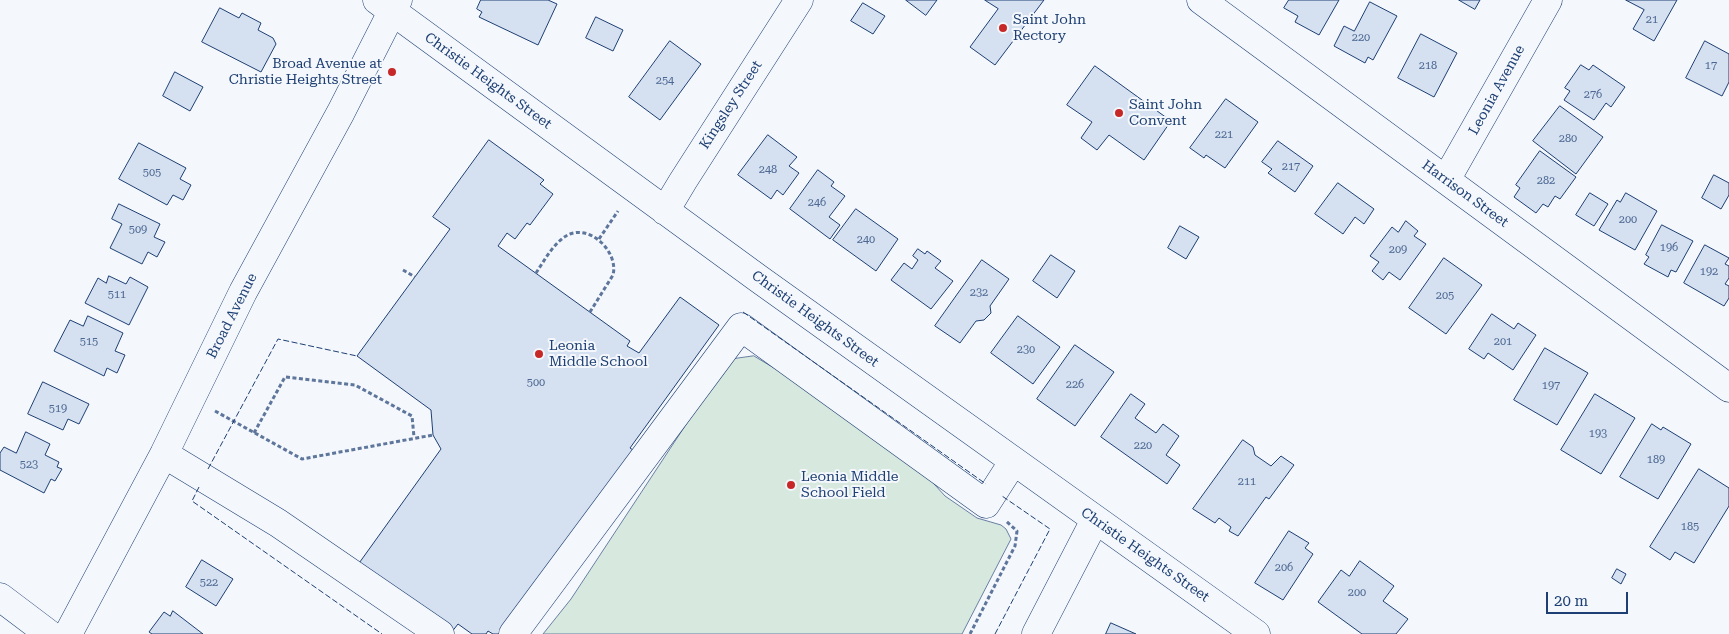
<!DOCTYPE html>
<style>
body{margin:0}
#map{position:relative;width:1729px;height:634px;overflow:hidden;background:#f4f7fb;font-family:"Roboto Serif",serif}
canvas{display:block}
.scale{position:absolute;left:1546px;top:592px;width:82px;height:22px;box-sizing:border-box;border:2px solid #1d3f73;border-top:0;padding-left:6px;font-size:15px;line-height:18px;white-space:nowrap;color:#1d3f73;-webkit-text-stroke:4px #f4f7fb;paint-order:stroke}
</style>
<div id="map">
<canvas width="1729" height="634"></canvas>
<div class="scale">20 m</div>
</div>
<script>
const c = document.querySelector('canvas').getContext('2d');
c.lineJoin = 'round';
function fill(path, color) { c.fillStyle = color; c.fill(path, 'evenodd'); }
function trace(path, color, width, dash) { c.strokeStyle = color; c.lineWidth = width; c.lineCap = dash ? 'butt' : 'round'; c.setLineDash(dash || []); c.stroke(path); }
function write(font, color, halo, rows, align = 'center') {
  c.font = font + ' "Roboto Serif",serif'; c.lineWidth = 4; c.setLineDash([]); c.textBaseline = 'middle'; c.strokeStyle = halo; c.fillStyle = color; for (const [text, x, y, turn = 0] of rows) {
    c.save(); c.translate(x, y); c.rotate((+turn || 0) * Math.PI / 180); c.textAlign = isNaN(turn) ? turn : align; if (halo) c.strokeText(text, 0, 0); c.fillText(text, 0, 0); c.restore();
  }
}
const green = new Path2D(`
 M 754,356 L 794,380 L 925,474 L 945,496 L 977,518 L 1001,525 L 1006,529 L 1011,539 L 962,634 L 543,634 L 571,599 L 712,385 L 733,359 Z`);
const building = new Path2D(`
 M 481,0 L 548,0 L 557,4 L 538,45 L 479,17 L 482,12 L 477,9 Z
 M 906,0 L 937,0 L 926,15 Z
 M 985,0 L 1044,0 L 995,65 L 970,47 L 998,9 Z
 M 1289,0 L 1339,0 L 1319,35 L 1295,22 L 1298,16 L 1284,8 Z
 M 1459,0 L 1480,0 L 1475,9 Z
 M 1626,0 L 1677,0 L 1654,41 L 1633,29 L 1644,10 Z
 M 1370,2 L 1397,16 L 1373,60 L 1368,57 L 1365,63 L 1334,46 L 1344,26 L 1354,31 Z
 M 863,3 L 885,16 L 873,34 L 851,21 Z
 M 220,8 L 239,18 L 242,13 L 261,23 L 258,30 L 273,38 L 276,44 L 261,72 L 202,42 Z
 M 596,17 L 623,30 L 613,51 L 586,38 Z
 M 1421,34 L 1457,53 L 1434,97 L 1398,78 Z
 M 670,41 L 701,64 L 660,120 L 629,97 Z
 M 1705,41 L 1729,54 L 1729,82 L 1722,96 L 1686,78 Z
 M 1581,65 L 1589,70 L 1593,65 L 1625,87 L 1611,107 L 1606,103 L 1594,120 L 1564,100 L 1570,91 L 1565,88 Z
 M 1095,66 L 1171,121 L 1144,160 L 1109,135 L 1097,150 L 1081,138 L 1092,122 L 1067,105 Z
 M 175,72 L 203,87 L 190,111 L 163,96 Z
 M 1226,99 L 1258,122 L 1225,168 L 1206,155 L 1204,158 L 1190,148 Z
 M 1560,106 L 1603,137 L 1576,174 L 1533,141 Z
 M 768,135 L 797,157 L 789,166 L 799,173 L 783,195 L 777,190 L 771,199 L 738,175 Z
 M 489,140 L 544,180 L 540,184 L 553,194 L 530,225 L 527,223 L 515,239 L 507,233 L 498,246 L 630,341 L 627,346 L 639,353 L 680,297 L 719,325 L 630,448 L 636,452 L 506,634 L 493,634 L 488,631 L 486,634 L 472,634 L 458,624 L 451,633 L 357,566 L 441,449 L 433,435 L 431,410 L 357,356 L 450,229 L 433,217 Z
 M 1278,141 L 1313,166 L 1295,192 L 1268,173 L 1272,169 L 1262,162 Z
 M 139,143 L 186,168 L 180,179 L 191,185 L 183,200 L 173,195 L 167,205 L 119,179 Z
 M 1540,151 L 1576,177 L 1560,199 L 1555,196 L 1548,207 L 1543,204 L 1536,213 L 1514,197 L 1520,188 L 1516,185 Z
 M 818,170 L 834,182 L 831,186 L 845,196 L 829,217 L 840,225 L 830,239 L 790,209 Z
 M 1714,175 L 1729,183 L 1729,195 L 1721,209 L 1702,198 Z
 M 1338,183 L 1374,209 L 1364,224 L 1355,217 L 1343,234 L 1315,214 Z
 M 1590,193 L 1608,204 L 1594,226 L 1576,215 Z
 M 1626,193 L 1657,211 L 1635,250 L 1599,230 L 1617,200 L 1620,202 Z
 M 119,204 L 160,224 L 154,237 L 165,242 L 157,257 L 148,252 L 142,264 L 110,248 L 122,224 L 112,219 Z
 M 856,209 L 898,239 L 876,271 L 833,240 Z
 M 1406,221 L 1418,231 L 1414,236 L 1426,244 L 1400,280 L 1389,272 L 1383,280 L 1372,271 L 1379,262 L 1370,256 L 1392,227 L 1398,232 Z
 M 1662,225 L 1693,241 L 1676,272 L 1671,270 L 1668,277 L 1644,264 L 1649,257 L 1646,255 Z
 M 1180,226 L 1199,237 L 1186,259 L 1168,248 Z
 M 1705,245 L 1729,258 L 1725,264 L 1729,266 L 1729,278 L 1725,284 L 1729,286 L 1729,298 L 1724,306 L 1684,283 Z
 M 918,249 L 925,254 L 927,251 L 941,261 L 935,268 L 953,281 L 931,309 L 891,280 L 904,263 L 912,269 L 918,260 L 913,256 Z
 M 1051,255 L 1075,271 L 1057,298 L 1033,281 Z
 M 1444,258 L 1482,285 L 1446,334 L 1409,308 Z
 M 982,260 L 1009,279 L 990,306 L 991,313 L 984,320 L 976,321 L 960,343 L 935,326 Z
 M 109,276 L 126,284 L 130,277 L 148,287 L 129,325 L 85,303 L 98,278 L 106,283 Z
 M 1492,314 L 1514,329 L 1518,323 L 1536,335 L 1513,370 L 1488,353 L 1484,359 L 1469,349 Z
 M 88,316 L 123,333 L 115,351 L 125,355 L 117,373 L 107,368 L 104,376 L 54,351 L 70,320 L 83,326 Z
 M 1018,316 L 1060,347 L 1033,384 L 991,353 Z
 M 1075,345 L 1114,372 L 1075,426 L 1037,399 Z
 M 1545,348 L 1588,373 L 1557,425 L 1514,400 Z
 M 43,382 L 89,404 L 79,424 L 68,419 L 63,430 L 28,414 Z
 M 1131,394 L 1145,404 L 1135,418 L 1156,433 L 1163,424 L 1179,436 L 1166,455 L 1180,465 L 1167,484 L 1101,437 Z
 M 1595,394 L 1635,418 L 1601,474 L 1561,450 Z
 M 1652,424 L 1661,430 L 1663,427 L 1691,444 L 1658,499 L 1620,477 Z
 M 26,432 L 50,444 L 45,455 L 59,462 L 57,467 L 62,469 L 55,481 L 51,479 L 44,493 L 0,470 L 0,453 L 4,447 L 16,453 Z
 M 1243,440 L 1253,447 L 1255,455 L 1271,466 L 1281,456 L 1294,465 L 1269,499 L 1266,497 L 1238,536 L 1229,531 L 1231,527 L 1219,518 L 1215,523 L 1193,509 Z
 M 1699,469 L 1729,488 L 1729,506 L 1694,563 L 1675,552 L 1670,560 L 1650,547 Z
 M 1289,531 L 1309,543 L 1305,548 L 1313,554 L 1283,600 L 1255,583 Z
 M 202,560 L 233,579 L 216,606 L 186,587 Z
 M 1360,561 L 1394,586 L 1383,601 L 1408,619 L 1396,634 L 1362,634 L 1318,602 L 1341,570 L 1349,576 Z
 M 1617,569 L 1626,574 L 1621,584 L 1612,578 Z
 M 173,611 L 203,634 L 152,634 L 149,632 L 164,612 L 170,616 Z
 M 1111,623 L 1136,634 L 1106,634 Z`);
const path = new Path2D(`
 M 599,239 L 618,211
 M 403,270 L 415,277
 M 536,273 C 544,261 553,244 566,236 C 589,222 619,252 613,275 L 590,312
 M 215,411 L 302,459 L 433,435
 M 254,433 L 285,377 L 355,385 L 412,416 L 414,437
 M 970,634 L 1015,546 L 1017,531 L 1006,521`);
const minor = new Path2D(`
 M 377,0 L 759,279 L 1256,634
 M 1201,0 L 1729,388
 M 1446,180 L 1548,0
 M 665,211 L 683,181 L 799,0
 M 164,454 L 278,523 L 440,634
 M 0,597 L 49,634
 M 68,634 L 164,454 L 243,292 L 341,112 L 398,0
 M 513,634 L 741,327 L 986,504 L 1013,462
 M 1036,634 L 1095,520`);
const fence = new Path2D(`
 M 743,312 L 986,484
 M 208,469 L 278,339 L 357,356
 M 199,487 L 192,501 L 382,634
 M 995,634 L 1050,529 L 1002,496`);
const markers = [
 [1003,28,5,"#c62828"],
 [392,72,5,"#c62828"],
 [1119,113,5,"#c62828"],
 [539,354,5,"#c62828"],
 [791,485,5,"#c62828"]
];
const numberNames = [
 ["21",1652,20],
 ["220",1361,38],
 ["218",1428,66],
 ["17",1711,66],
 ["254",665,81],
 ["276",1593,95],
 ["221",1224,135],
 ["280",1568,139],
 ["217",1291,167],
 ["248",768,170],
 ["505",152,173],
 ["282",1546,181],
 ["246",817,203],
 ["200",1628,220],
 ["509",138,230],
 ["240",866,240],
 ["196",1669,248],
 ["209",1398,250],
 ["192",1709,272],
 ["232",979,293],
 ["511",117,295],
 ["205",1445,296],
 ["515",89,342],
 ["201",1503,342],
 ["230",1026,350],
 ["500",536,383],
 ["226",1075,385],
 ["197",1551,386],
 ["519",58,409],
 ["193",1598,434],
 ["220",1143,446],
 ["189",1656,460],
 ["523",29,465],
 ["211",1247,482],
 ["185",1690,527],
 ["206",1284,568],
 ["522",209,583],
 ["200",1357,593]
];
const poiNames = [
 ["Saint John",1013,20],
 ["Rectory",1013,36],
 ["Broad Avenue at",382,64,"right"],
 ["Christie Heights Street",382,80,"right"],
 ["Saint John",1129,105],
 ["Convent",1129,121],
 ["Leonia",549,346],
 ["Middle School",549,362],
 ["Leonia Middle",801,477],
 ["School Field",801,493]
];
const streetNames = [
 ["Christie Heights Street",488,81,36],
 ["Leonia Avenue",1497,90,-61],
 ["Kingsley Street",731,105,-57],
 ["Harrison Street",1465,194,36],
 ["Broad Avenue",232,316,-63],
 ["Christie Heights Street",815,319,36],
 ["Christie Heights Street",1145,555,35]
];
fill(green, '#d7e8df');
trace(green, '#687fa3', 1);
fill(building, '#d5e0f0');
trace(building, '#1d3f73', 1);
trace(minor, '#1d3f73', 29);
trace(path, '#5e769c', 3, [4, 2.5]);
trace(minor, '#f4f7fb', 28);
trace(fence, '#1d3f73', 1, [6, 2.5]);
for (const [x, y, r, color] of markers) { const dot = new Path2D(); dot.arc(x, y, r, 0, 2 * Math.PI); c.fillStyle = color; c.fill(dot); trace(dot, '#f4f7fb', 2); }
write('11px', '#4b6792', null, numberNames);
write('14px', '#1d3f73', '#f4f7fb', poiNames, 'left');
write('14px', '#1d3f73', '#f4f7fb', streetNames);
</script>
